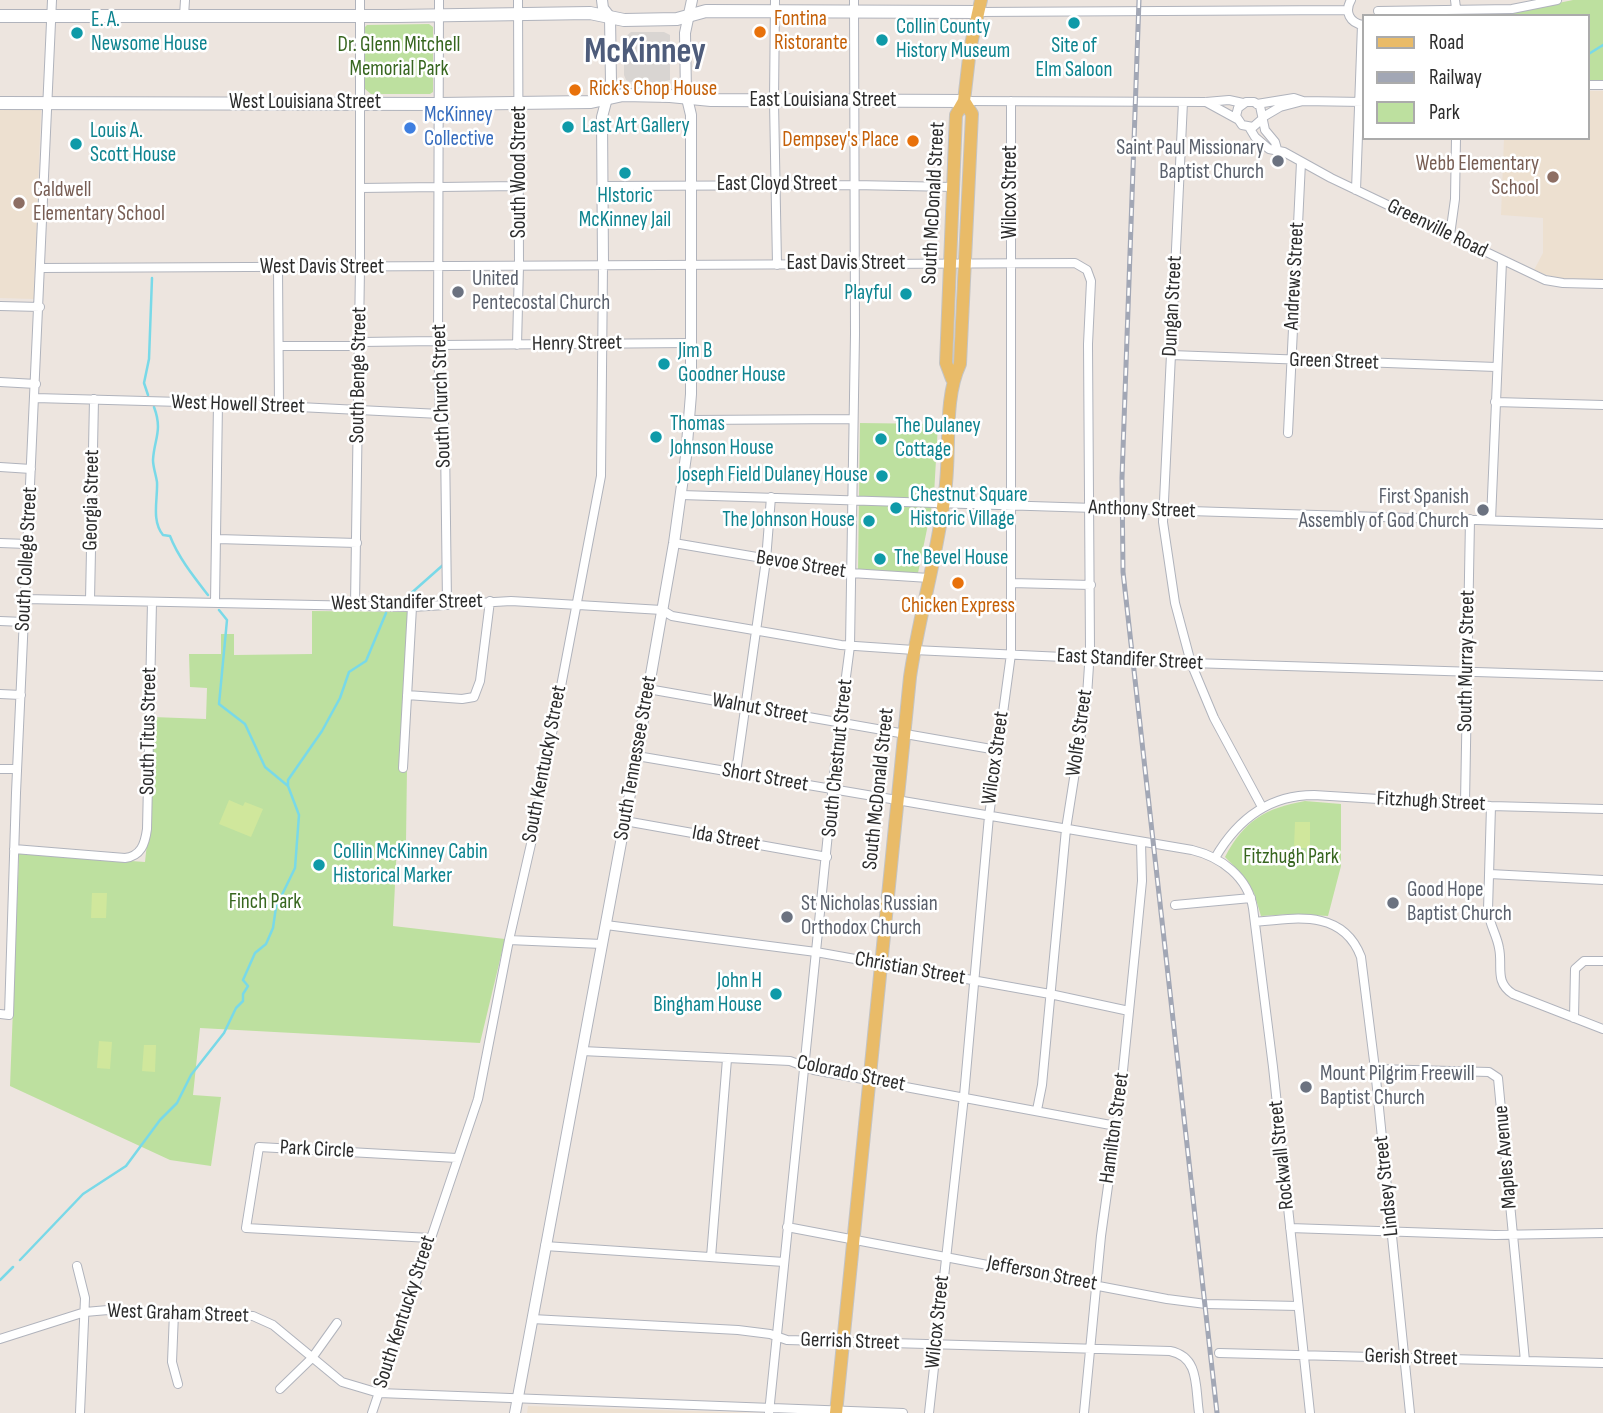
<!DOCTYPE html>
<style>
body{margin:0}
#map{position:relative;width:1603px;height:1413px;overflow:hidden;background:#ede5df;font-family:"Sofia Sans Condensed",sans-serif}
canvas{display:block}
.legend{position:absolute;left:1362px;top:14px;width:228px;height:126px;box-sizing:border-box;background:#fff;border:2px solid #ababab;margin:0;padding:9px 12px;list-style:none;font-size:21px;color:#2c2c2c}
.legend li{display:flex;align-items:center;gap:14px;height:35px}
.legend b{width:35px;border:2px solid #ababab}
</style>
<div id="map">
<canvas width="1603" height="1413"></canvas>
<ul class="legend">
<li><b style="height:9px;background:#e9bb68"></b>Road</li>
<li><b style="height:9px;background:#a2a7b5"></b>Railway</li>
<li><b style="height:19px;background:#bde09f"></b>Park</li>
</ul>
</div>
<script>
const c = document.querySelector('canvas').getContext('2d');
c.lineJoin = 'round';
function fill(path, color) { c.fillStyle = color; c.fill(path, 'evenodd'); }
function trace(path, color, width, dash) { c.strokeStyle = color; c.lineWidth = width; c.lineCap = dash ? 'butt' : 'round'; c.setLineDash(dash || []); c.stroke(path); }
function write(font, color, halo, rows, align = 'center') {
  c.font = font + ' "Sofia Sans Condensed",sans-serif'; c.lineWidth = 5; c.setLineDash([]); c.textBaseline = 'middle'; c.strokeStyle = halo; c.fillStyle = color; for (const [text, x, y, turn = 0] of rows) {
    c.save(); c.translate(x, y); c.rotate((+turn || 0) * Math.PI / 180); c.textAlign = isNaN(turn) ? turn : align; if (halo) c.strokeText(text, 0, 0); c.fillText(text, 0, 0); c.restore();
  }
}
const education = new Path2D(`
 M 1587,91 L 1603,91 L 1603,280 L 1557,279 L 1534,270 L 1543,253 L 1543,218 L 1501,215 L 1504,138 L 1587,138 Z
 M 0,109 L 41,109 L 34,299 L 0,298 Z
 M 528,1406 L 753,1413 L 527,1413 Z`);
const green = new Path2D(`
 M 1573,0 L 1603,0 L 1603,80 L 1587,80 L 1587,16 L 1509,16 L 1510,13 Z
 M 429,24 L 433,27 L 433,92 L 430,94 L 371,94 L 365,89 L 365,27 L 367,25 Z
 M 860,423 L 938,424 L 934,495 L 918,573 L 858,571 Z
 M 312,611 L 409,612 L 400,768 L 407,768 L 406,842 L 397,843 L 393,926 L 505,939 L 480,1043 L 200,1028 L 193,1095 L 221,1097 L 211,1166 L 170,1160 L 10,1086 L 19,853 L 145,862 L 151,805 L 153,717 L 206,719 L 207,688 L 190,687 L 189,654 L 221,654 L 221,634 L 234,634 L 234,655 L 312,654 Z
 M 1305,801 L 1341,804 L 1341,866 L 1328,916 L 1293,914 L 1261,916 L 1254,893 L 1240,872 L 1225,857 C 1244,821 1265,808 1305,801 Z`);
const pitch = new Path2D(`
 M 229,800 L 243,806 L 245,802 L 263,809 L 251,837 L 219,824 Z
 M 1295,822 L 1310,822 L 1310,848 L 1294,848 Z
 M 92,893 L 107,893 L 106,918 L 91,918 Z
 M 99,1041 L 112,1042 L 110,1069 L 97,1068 Z
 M 144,1045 L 156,1045 L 155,1072 L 142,1071 Z`);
const plaza = new Path2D(`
 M 631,32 L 664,32 L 670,35 L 670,80 L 662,82 L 630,82 L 626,80 L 624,75 L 624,38 Z`);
const stream = new Path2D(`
 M 1587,55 L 1603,45
 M 148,395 L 144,383 L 149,359 L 152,278
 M 154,407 C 163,431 154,439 153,460 C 153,467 156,475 157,482 C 158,499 151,520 163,535 L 170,536 C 178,557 194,577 208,595
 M 408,596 L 443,565
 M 288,785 L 288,780 L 322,731 L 340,698 L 349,672 L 366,661 L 386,613
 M 20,1260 L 83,1194 L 126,1166 L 160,1120 L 177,1103 L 191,1075 L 224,1033 L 236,1008 L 243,1001 L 243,994 L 248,986 L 243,980 L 255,953 L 266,944 L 273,928 L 276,907 L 295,868 L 299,815 L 288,786 L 265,767 L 245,724 L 219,704 L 227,620 L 219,610
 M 0,1280 L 13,1267`);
const minor = new Path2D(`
 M 439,0 L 438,341 L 440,414 L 444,423 L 445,441 L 447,604
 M 775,0 L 774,101 L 777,265
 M 1351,0 C 1344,12 1350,23 1363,25
 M 1455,0 L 1457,16
 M 1378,11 L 1512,9 L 1557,0
 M 978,12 L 1347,10
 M 184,16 L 185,0
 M 1587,85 L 1603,85
 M 964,101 L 1206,102 L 1229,100 L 1243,103
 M 1183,102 L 1163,522 L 1175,603 L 1191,663 L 1214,718 L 1262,807
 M 1206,102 L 1237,119
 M 1257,104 L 1294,98 L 1303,101 L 1363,102
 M 1263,117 L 1280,107 L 1303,101
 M 1261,120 L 1253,127 L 1242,125 L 1236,116 L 1238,108 L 1246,102 L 1254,102 L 1260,106 L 1265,130 L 1275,142 L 1277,149
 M 1249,127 L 1255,137 L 1269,149 L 1284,152 L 1331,178 L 1545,280 L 1563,283 L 1603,284
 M 602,186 L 854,185 L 953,187
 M 360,188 L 519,186
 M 1356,190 L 1362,25
 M 1450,235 L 1455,199 L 1456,138
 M 41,268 C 386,269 731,265 1075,263 L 1087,270 L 1091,281 L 1088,344 L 1090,650 L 1087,696 L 1066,829 L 1042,1085 L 1037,1110
 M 278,268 L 279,406
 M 0,306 L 40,307
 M 360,342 L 438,341
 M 439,345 L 691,343
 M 517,345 L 519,266 L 518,0
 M 280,346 L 360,346
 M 1171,355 L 1496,367
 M 0,382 L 36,384
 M 35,398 L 218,403 L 440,414
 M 1495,402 L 1603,405
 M 690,420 L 853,419
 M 1288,433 L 1301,162
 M 0,467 L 31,469
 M 681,495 L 1603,524
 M 1491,520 L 1502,261
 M 217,539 L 357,543
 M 0,543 L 27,544
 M 674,543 L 851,573 L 929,578
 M 1011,583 L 1091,585
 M 25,599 L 412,607 L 511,601 L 662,610 L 672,616 L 841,645 L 914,650 L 1191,663 L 1603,676
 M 90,600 L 94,399
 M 215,603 L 218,403
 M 355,605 L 360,268 L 360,0
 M 0,621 L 24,622
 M 648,689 L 997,750
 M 0,694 L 21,695
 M 407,695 L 462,699 L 474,697 L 480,681 L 490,601
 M 637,756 L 1192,850 C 1221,857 1248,877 1253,908 L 1273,1067 L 1310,1413
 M 403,768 L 412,607
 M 0,769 L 17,769
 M 736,773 L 766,560 L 771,497
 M 1465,803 L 1470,519
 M 1491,806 L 1488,910 C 1489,924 1497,935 1499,948 C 1503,966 1494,982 1513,994 L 1603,1029
 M 625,821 L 827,857
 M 14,849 L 125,858 C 141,856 145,844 147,829 L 152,602
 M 1215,858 C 1237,820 1268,795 1314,795 L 1491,806 L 1603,809
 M 1490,874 L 1603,880
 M 1175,905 L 1251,898
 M 1255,922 C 1296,918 1343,909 1361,957 L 1375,1069 L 1410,1413
 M 606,925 L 816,952 L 1050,994 L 1129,1011
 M 509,940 L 602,944
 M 0,1014 L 9,1015 L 16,793 L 52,0
 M 1574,1018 L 1575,969 L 1584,961 L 1603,961
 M 582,1051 L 790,1061 L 814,1070 L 1116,1126
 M 1375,1069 L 1489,1072 L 1498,1078 L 1525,1361
 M 787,1227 L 1167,1299 L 1206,1304 L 1298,1306
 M 1290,1228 L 1495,1235 L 1603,1233
 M 430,1238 L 246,1228 L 259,1147 L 457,1158
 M 545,1246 L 784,1262
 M 711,1257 L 727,1059
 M 77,1266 L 85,1298 L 80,1413
 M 174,1313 L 172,1362 L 178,1384
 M 532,1319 L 738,1330 L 770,1334 L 787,1340 L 1170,1351 C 1200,1357 1195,1387 1199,1413
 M 0,1339 L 85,1312 L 108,1310 L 253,1316 L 273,1325 L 342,1382 L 379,1393 L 903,1413
 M 1219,1353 L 1603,1363
 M 280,1389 L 312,1358 L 337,1323
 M 372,1413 L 478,1099 L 509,940 L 531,844 L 601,476 L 603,265
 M 769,1413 L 837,745 L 850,646 L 855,334 L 854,0
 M 929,1413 L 964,1096 L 989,816 L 1011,654 L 1011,101
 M 1084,1413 L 1101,1236 L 1120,1100 L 1136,942 L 1142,881 L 1141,842`);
const tertiary = new Path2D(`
 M 602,0 L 603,8 L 610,17 L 611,83 L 602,117 L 603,265
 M 515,1413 L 632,783 L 674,543 L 686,456 L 691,394 L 691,115 L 686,94 L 685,33 L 692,0`);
const secondary = new Path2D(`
 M 0,16 L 397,16 L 590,13 L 624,20 L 677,19 L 706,11 L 978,12
 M 0,103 L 439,104 L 591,102 L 623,95 L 670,96 L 711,100 L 964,101`);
const primary = new Path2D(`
 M 952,379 L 946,363 L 956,115 L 964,101 L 970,49 L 981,0
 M 836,1413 L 910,677 C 919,615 938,554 945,492 C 951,451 943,400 960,364 L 972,114 L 964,101`);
const rail = new Path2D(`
 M 1139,0 L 1122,478 L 1123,572 L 1217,1413`);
const markers = [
 [1074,23,7,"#0f9aa8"],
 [760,32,7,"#e8710a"],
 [77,33,7,"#0f9aa8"],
 [882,40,7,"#0f9aa8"],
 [575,90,7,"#e8710a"],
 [568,127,7,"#0f9aa8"],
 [410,128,7,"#3f7fe0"],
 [913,141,7,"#e8710a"],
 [76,144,7,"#0f9aa8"],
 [1278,161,7,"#6b7280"],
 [625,173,7,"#0f9aa8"],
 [1553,177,7,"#8d6e63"],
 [19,203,7,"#8d6e63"],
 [458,292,7,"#6b7280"],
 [906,294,7,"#0f9aa8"],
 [664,364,7,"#0f9aa8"],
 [656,437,7,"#0f9aa8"],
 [881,439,7,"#0f9aa8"],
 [882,476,7,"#0f9aa8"],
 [896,508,7,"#0f9aa8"],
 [1483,510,7,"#6b7280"],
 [869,521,7,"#0f9aa8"],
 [880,559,7,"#0f9aa8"],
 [958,583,7,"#e8710a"],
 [319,865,7,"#0f9aa8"],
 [1393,903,7,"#6b7280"],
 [787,917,7,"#6b7280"],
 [776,994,7,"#0f9aa8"],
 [1306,1087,7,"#6b7280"]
];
const foodNames = [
 ["Fontina",774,20],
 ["Ristorante",774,44],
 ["Rick's Chop House",589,90],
 ["Dempsey's Place",899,141,"right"],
 ["Chicken Express",958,607,"center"]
];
const cultureNames = [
 ["E. A.",91,21],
 ["Newsome House",91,45],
 ["Collin County",896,28],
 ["History Museum",896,52],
 ["Site of",1074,47,"center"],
 ["Elm Saloon",1074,71,"center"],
 ["Last Art Gallery",582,127],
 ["Louis A.",90,132],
 ["Scott House",90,156],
 ["HIstoric",625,197,"center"],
 ["McKinney Jail",625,221,"center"],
 ["Playful",892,294,"right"],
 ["Jim B",678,352],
 ["Goodner House",678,376],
 ["Thomas",670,425],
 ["Johnson House",670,449],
 ["The Dulaney",895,427],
 ["Cottage",895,451],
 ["Joseph Field Dulaney House",868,476,"right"],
 ["Chestnut Square",910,496],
 ["Historic Village",910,520],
 ["The Johnson House",855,521,"right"],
 ["The Bevel House",894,559],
 ["Collin McKinney Cabin",333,853],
 ["Historical Marker",333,877],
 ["John H",762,982,"right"],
 ["Bingham House",762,1006,"right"]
];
const parkNames = [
 ["Dr. Glenn Mitchell",399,46],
 ["Memorial Park",399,70],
 ["Fitzhugh Park",1291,858],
 ["Finch Park",265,903]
];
const streetNames = [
 ["East Louisiana Street",823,101],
 ["West Louisiana Street",305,103],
 ["South Wood Street",520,172,-90],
 ["East Cloyd Street",777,185],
 ["Wilcox Street",1011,192,-90],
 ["South McDonald Street",934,203,-87],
 ["Greenville Road",1437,229,26],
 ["East Davis Street",846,264],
 ["West Davis Street",322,268],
 ["Andrews Street",1295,276,-87],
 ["Dungan Street",1173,306,-87],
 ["Henry Street",577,344,-1],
 ["Green Street",1334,362,2],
 ["South Benge Street",359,375,-89],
 ["South Church Street",442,396,-92],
 ["West Howell Street",238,405,2],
 ["Georgia Street",92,500,-89],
 ["Anthony Street",1142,510,2],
 ["South College Street",27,559,-87],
 ["Bevoe Street",801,565,9],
 ["West Standifer Street",407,603,-1],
 ["East Standifer Street",1130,660,3],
 ["South Murray Street",1467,661,-89],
 ["Walnut Street",760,709,10],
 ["South Titus Street",149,731,-89],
 ["Wolfe Street",1080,733,-82],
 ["South Tennessee Street",636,758,-80],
 ["South Chestnut Street",838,758,-84],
 ["Wilcox Street",996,758,-82],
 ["South Kentucky Street",545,764,-79],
 ["Short Street",765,778,10],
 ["South McDonald Street",879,789,-84],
 ["Fitzhugh Street",1431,802,3],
 ["Ida Street",726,839,10],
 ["Christian Street",910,969,10],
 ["Colorado Street",851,1074,12],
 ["Hamilton Street",1115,1128,-82],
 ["Park Circle",317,1150,3],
 ["Rockwall Street",1282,1155,-96],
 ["Maples Avenue",1506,1157,-95],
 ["Lindsey Street",1387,1186,-96],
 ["Jefferson Street",1042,1274,11],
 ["South Kentucky Street",405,1312,-72],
 ["West Graham Street",178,1314,2],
 ["Wilcox Street",938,1322,-84],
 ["Gerrish Street",850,1342,2],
 ["Gerish Street",1411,1358,2]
];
const shopNames = [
 ["McKinney",424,116],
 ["Collective",424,140]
];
const worshipNames = [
 ["Saint Paul Missionary",1264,149,"right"],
 ["Baptist Church",1264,173,"right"],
 ["United",472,280],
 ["Pentecostal Church",472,304],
 ["First Spanish",1469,498,"right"],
 ["Assembly of God Church",1469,522,"right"],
 ["Good Hope",1407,891],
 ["Baptist Church",1407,915],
 ["St Nicholas Russian",801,905],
 ["Orthodox Church",801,929],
 ["Mount Pilgrim Freewill",1320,1075],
 ["Baptist Church",1320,1099]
];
const educationNames = [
 ["Webb Elementary",1539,165],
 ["School",1539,189],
 ["Caldwell",33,191,"left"],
 ["Elementary School",33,215,"left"]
];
const townNames = [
 ["McKinney",645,53]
];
fill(education, '#ede0d0');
fill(green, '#bde09f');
fill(pitch, '#d0e79c');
fill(plaza, '#d9d5d2');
trace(stream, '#79d9e8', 2.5);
trace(minor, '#b0b3bc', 10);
trace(tertiary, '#b0b3bc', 12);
trace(secondary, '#b0b3bc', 14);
trace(primary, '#c4c4c4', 14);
trace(minor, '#fff', 8);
trace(tertiary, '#fff', 10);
trace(secondary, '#fff', 12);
trace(primary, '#e9bb68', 12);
trace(rail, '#a2a7b5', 5);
trace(rail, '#fff', 2.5, [8]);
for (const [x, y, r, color] of markers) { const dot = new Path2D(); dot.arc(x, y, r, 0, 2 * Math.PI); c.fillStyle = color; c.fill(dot); trace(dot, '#fff', 2.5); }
write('21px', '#c56008', '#fff', foodNames, 'left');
write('21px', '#0d838f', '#fff', cultureNames, 'left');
write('21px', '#37661f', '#fff', parkNames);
write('21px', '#2c2c2c', '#fff', streetNames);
write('21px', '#366cbe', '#fff', shopNames, 'left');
write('21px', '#5b616d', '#fff', worshipNames, 'left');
write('21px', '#785e54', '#fff', educationNames, 'right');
write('bold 35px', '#4e5c7b', '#fff', townNames);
</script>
